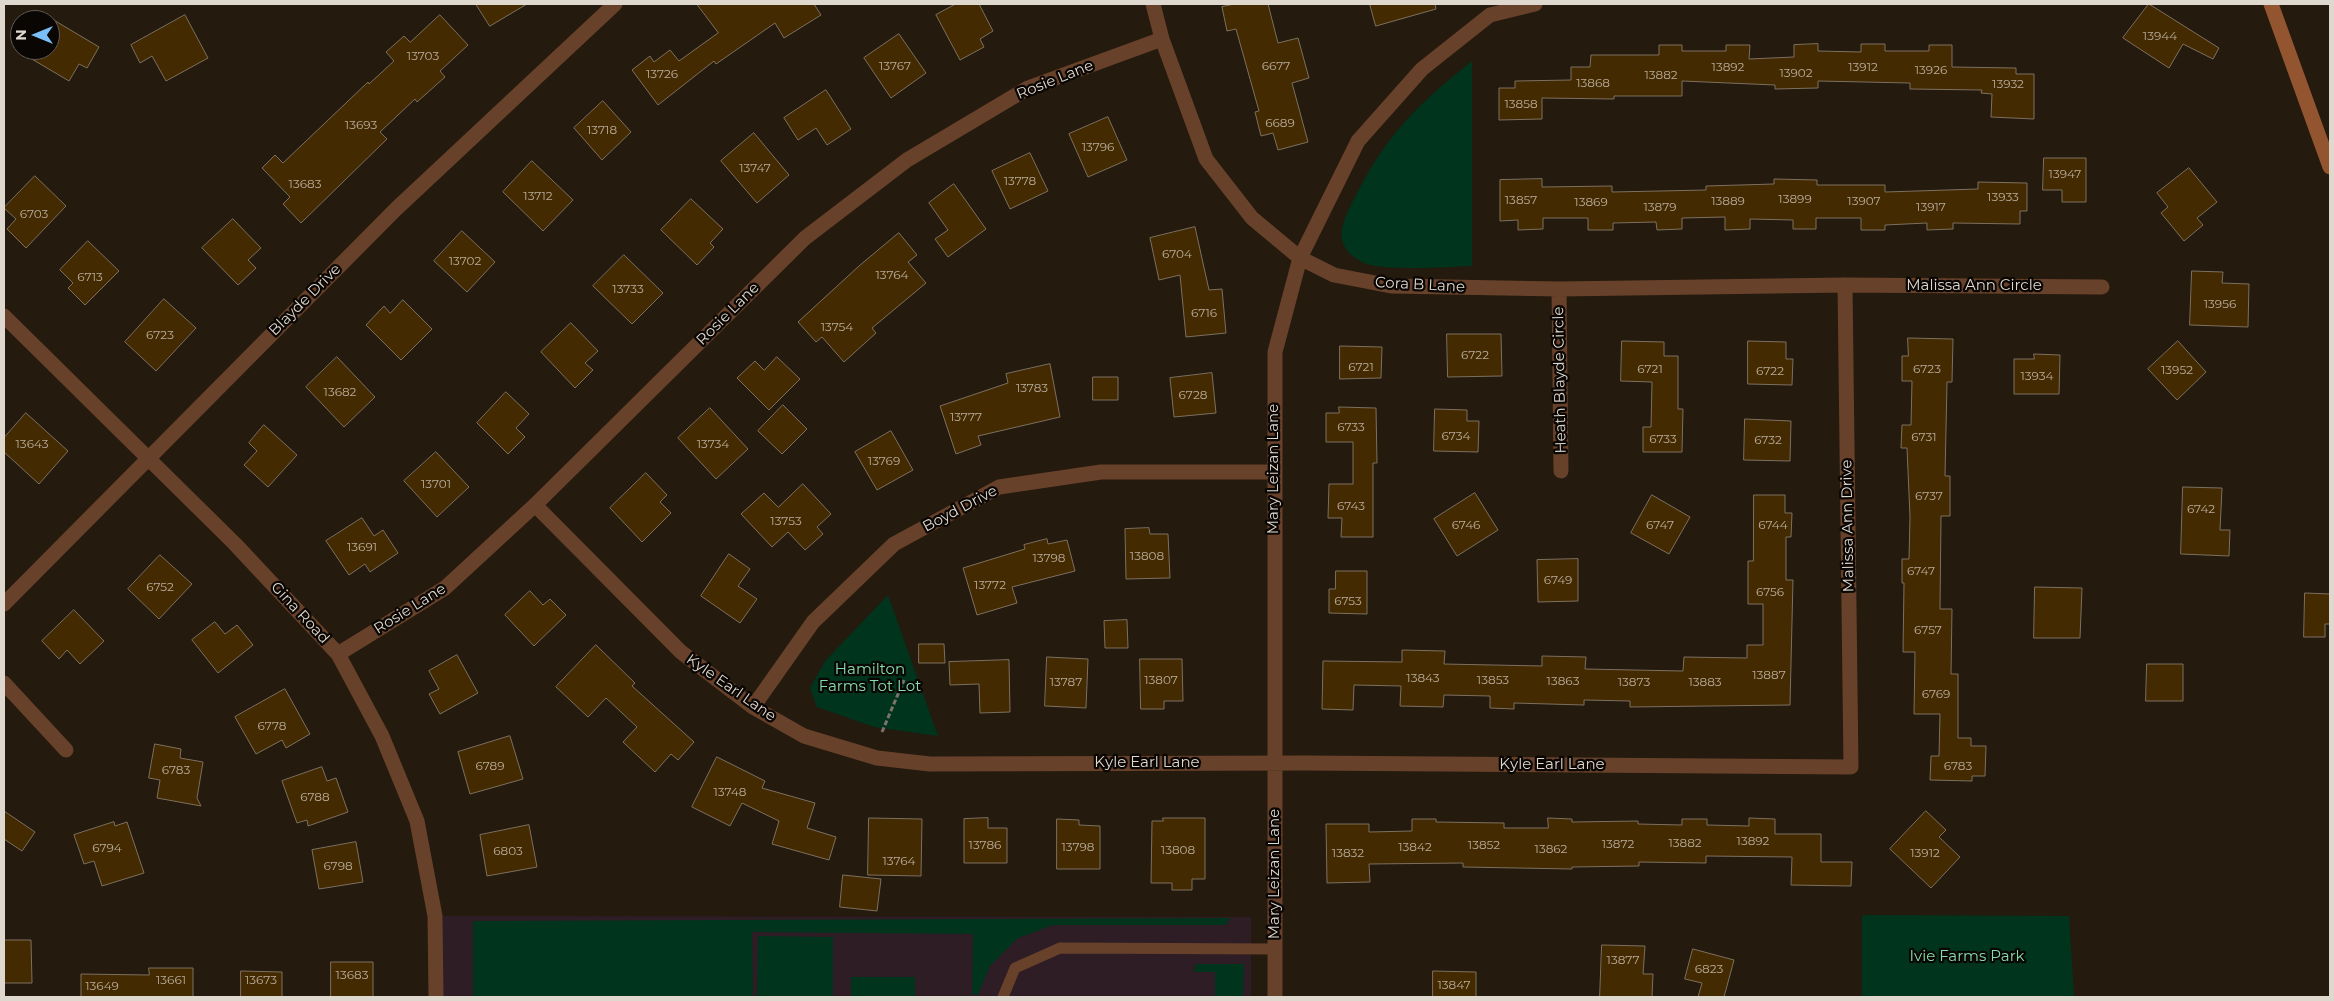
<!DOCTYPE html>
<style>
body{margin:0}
#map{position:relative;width:2334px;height:1001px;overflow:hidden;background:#241a0d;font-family:Montserrat,sans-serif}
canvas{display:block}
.frame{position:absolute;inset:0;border:5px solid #dfd8cf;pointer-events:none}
.north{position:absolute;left:10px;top:10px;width:50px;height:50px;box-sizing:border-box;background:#0a0603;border:1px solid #5f5a55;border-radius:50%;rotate:270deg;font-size:14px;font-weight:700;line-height:20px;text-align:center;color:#dfd8cf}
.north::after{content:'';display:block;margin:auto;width:18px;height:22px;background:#7abff8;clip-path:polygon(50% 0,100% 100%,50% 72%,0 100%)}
</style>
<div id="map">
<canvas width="2334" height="1001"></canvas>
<div class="frame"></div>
<div class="north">N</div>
</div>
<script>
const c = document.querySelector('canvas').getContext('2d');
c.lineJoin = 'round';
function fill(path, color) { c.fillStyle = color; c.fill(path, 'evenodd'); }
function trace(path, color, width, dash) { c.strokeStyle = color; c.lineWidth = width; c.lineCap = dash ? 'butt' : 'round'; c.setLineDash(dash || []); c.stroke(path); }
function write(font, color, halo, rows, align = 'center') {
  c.font = font + ' Montserrat,sans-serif'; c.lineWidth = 4.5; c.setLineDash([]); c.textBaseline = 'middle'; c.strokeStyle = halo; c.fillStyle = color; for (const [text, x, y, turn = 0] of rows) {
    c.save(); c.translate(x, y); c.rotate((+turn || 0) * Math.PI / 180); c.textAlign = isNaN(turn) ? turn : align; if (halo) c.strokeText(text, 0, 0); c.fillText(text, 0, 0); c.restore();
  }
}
const education = new Path2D(`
 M 435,916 L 1251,917 L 1251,997 L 436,997 Z`);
const green = new Path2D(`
 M 1472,61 L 1472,266 C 1449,267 1380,272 1362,262 C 1329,245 1343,220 1356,195 C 1387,134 1419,103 1472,61 Z
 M 888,595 L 938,736 L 874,727 L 817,707 L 810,688 L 825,661 Z
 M 1862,915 L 2069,916 L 2074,997 L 1862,997 Z
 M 1230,918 L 1226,925 L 1053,925 L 1018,938 L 990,966 L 978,995 L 972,994 L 973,934 L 752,932 L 753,997 L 473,997 L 473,921 Z
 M 758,936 L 833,937 L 833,997 L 757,997 Z
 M 1196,964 L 1244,964 L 1243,997 L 1215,997 L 1215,972 L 1194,972 Z
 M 851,977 L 915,977 L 915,997 L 851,997 Z`);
const building = new Path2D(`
 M 476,4 L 527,4 L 490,26 Z
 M 697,4 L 814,4 L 821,15 L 784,38 L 775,23 L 716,64 L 714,61 L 658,105 L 632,70 L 650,56 L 654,62 L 670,50 L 679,61 L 718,33 Z
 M 956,4 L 979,4 L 993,31 L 980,39 L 984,47 L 960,60 L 936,15 Z
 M 1235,4 L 1268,4 L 1278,43 L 1298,38 L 1309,78 L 1292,83 L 1308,142 L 1278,150 L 1273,133 L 1261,136 L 1255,112 L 1259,111 L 1236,29 L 1227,31 L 1222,7 Z
 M 1370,4 L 1435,4 L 1436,9 L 1376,26 Z
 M 2149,4 L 2219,48 L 2213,59 L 2183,44 L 2169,68 L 2123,38 Z
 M 185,15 L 208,58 L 166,81 L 152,56 L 140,63 L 131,45 Z
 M 440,15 L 468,45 L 440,71 L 445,77 L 417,102 L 415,99 L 380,132 L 387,139 L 301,223 L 283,204 L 290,197 L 262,168 L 275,155 L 283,163 L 368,82 L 369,84 L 394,61 L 386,52 L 404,36 L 410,42 Z
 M 47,16 L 99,47 L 87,68 L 79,64 L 69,81 L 25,55 L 28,50 L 50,50 L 50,20 L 45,20 Z
 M 899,34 L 926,73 L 891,98 L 864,58 Z
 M 1818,44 L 1818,51 L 1861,52 L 1861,44 L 1885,44 L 1885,51 L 1929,51 L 1929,45 L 1952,45 L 1952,67 L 2016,68 L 2016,74 L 2034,74 L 2034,119 L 1991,117 L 1992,94 L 1981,93 L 1982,90 L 1910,89 L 1910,83 L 1818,81 L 1818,88 L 1775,89 L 1775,85 L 1682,81 L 1682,96 L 1614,96 L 1614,99 L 1542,98 L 1542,119 L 1499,120 L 1499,88 L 1515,88 L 1515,81 L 1571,80 L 1571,67 L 1590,67 L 1591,55 L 1659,55 L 1659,45 L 1682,45 L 1682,51 L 1726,51 L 1726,45 L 1750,45 L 1749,59 L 1794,57 L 1794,45 Z
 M 826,90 L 851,129 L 827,145 L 816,128 L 798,140 L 784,118 Z
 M 603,101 L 631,132 L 602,160 L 574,128 Z
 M 1108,117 L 1127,160 L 1088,177 L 1069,134 Z
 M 754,133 L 789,175 L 757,203 L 721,161 Z
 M 1030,153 L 1048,191 L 1010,209 L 992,171 Z
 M 2044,158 L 2086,158 L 2086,202 L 2062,202 L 2062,190 L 2043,190 Z
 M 532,161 L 573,200 L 543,231 L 503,192 Z
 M 2189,168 L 2217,202 L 2197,218 L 2203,225 L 2184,241 L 2161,213 L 2168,207 L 2157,193 Z
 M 35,176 L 66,206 L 26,248 L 7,229 L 16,219 L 4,208 Z
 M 1542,179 L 1542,187 L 1612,186 L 1612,192 L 1706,190 L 1706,186 L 1774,184 L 1774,179 L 1817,180 L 1817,185 L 1885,185 L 1885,192 L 1978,189 L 1978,182 L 2027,183 L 2027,211 L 2020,211 L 2020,224 L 1953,223 L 1953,229 L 1927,230 L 1927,223 L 1885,225 L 1885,230 L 1861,230 L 1861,218 L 1816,218 L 1816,229 L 1793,229 L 1793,220 L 1750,219 L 1750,229 L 1725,230 L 1725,217 L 1682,218 L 1682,229 L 1657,230 L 1656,222 L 1613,223 L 1613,230 L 1588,230 L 1588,218 L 1543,218 L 1543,229 L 1518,230 L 1518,220 L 1500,221 L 1500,180 Z
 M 954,184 L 986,229 L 948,257 L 935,239 L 948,230 L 929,203 Z
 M 691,199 L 723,229 L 710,243 L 714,247 L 697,265 L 661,230 Z
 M 233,219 L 261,248 L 248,260 L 256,268 L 238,285 L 202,248 Z
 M 1195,227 L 1209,290 L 1222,289 L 1226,333 L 1186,337 L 1180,275 L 1159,280 L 1150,238 Z
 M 462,231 L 495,262 L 467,292 L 434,261 Z
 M 899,233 L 917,255 L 908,262 L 926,283 L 872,328 L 876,333 L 844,362 L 822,337 L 816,342 L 798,322 L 859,266 Z
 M 88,241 L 119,271 L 85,305 L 68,288 L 73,283 L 60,270 Z
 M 624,255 L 663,293 L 632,324 L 593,286 Z
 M 2192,271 L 2223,272 L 2222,283 L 2249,284 L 2248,327 L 2190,325 Z
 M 164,299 L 196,328 L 156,371 L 125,342 Z
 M 403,300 L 432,329 L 401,360 L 366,325 L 384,306 L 390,313 Z
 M 571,323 L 598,351 L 585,363 L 593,370 L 575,388 L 541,352 Z
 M 1447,334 L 1501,334 L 1502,376 L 1448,377 Z
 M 1908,338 L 1953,339 L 1952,382 L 1947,382 L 1945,476 L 1950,476 L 1950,516 L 1941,516 L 1940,609 L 1952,609 L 1951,674 L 1958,674 L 1958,738 L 1971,738 L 1971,746 L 1986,746 L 1985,776 L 1972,776 L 1972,781 L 1930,780 L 1931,756 L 1939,756 L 1940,714 L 1914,714 L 1915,652 L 1903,652 L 1904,583 L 1902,583 L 1902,559 L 1909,559 L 1910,517 L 1907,448 L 1901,448 L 1902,425 L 1911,425 L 1912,381 L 1902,381 L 1902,356 L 1908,356 Z
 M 1622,341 L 1664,342 L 1664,356 L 1678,356 L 1678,409 L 1683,409 L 1682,452 L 1643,452 L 1643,427 L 1651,427 L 1652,382 L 1621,381 Z
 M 1748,341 L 1786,342 L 1786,359 L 1793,359 L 1792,385 L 1748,384 Z
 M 2178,341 L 2206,372 L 2177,400 L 2148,369 Z
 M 1340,346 L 1382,347 L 1381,378 L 1340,379 Z
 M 2034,354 L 2060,355 L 2059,394 L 2014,394 L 2014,359 L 2034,359 Z
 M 337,357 L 375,397 L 344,427 L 306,387 Z
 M 777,357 L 800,379 L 769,410 L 737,378 L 755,361 L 764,370 Z
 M 1050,364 L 1060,417 L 978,436 L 981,445 L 956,454 L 940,406 L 1008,383 L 1006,374 Z
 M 1212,373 L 1216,413 L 1174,417 L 1170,378 Z
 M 1093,377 L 1118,377 L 1118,400 L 1093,400 Z
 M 506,392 L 529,414 L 516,428 L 525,437 L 508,454 L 477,423 Z
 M 783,405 L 807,429 L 782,454 L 758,431 Z
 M 1339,407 L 1376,408 L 1377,463 L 1373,463 L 1373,537 L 1341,537 L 1342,518 L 1328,518 L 1329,484 L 1353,484 L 1353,442 L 1326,442 L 1326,413 L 1339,413 Z
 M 710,408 L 748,449 L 716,479 L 678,438 Z
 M 1435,409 L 1467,410 L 1467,421 L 1479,421 L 1478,452 L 1434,451 Z
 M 26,413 L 68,451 L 39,484 L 4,452 L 4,438 Z
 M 1745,419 L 1791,421 L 1790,461 L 1744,460 Z
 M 264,425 L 297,455 L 268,487 L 244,465 L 257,451 L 249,443 Z
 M 891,431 L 913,470 L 877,490 L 855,452 Z
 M 436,452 L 469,487 L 437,517 L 404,481 Z
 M 646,473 L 667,495 L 660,502 L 671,513 L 642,542 L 610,508 Z
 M 803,484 L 831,514 L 817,527 L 823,534 L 805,550 L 788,532 L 772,547 L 741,514 L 764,493 L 778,507 Z
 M 2183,487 L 2222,488 L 2220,530 L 2230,530 L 2229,556 L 2181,554 Z
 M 1475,493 L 1498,530 L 1457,556 L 1434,519 Z
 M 1652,495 L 1690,517 L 1669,554 L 1631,533 Z
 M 1754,495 L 1785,495 L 1785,513 L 1792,513 L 1791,537 L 1786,537 L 1786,580 L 1793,580 L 1790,705 L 1630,707 L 1630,701 L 1584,700 L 1584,705 L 1514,703 L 1514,709 L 1490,708 L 1490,696 L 1444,695 L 1443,707 L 1400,706 L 1401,686 L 1354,685 L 1353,710 L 1322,709 L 1323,661 L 1402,662 L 1402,650 L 1445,651 L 1444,664 L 1542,666 L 1542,656 L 1586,657 L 1585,669 L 1683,671 L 1684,657 L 1747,658 L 1747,645 L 1763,645 L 1763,604 L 1748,604 L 1748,561 L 1753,561 Z
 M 362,518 L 374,536 L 383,530 L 398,553 L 370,572 L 365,564 L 349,575 L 326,541 Z
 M 1149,528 L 1150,534 L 1168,534 L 1170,578 L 1126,579 L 1125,529 Z
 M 1047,539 L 1048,544 L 1067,540 L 1075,571 L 1012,587 L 1017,603 L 977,615 L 963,568 L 1025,549 L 1024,545 Z
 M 729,554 L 750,569 L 738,586 L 757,599 L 740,623 L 701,596 Z
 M 160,555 L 192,584 L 159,619 L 128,589 Z
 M 1578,559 L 1578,601 L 1538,602 L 1537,560 Z
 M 1336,571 L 1367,571 L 1367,614 L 1329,613 L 1329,589 L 1335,589 Z
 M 2035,587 L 2082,588 L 2080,638 L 2034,638 Z
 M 530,591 L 543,605 L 550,599 L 566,615 L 534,646 L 505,615 Z
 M 2305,593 L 2330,594 L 2330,624 L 2325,624 L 2325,637 L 2304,637 Z
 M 74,610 L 104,641 L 80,664 L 67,650 L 59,659 L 42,641 Z
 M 1127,620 L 1128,648 L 1105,648 L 1104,621 Z
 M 215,622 L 225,634 L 237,625 L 253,645 L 218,673 L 192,640 Z
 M 919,644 L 944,644 L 945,663 L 919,663 Z
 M 596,645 L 635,683 L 632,686 L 694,742 L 678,760 L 671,754 L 655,772 L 623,742 L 637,727 L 606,698 L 588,717 L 556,687 Z
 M 457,655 L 478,693 L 440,714 L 429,694 L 439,689 L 429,671 Z
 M 1047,657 L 1088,659 L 1086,708 L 1045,706 Z
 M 1140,659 L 1182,659 L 1183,701 L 1164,701 L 1164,709 L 1141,709 Z
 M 1009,660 L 1010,712 L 980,713 L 979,684 L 950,685 L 949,662 Z
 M 2147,664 L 2183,664 L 2183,701 L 2146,701 Z
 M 285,689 L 310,734 L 286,748 L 282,740 L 256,754 L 235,717 Z
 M 510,736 L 523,779 L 470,794 L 458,752 Z
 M 155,744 L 181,749 L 180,758 L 203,762 L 197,798 L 201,806 L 157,798 L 160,780 L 149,778 Z
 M 717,757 L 765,781 L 762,788 L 815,803 L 807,828 L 836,837 L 829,860 L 772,844 L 779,821 L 742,803 L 730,826 L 692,807 Z
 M 322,767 L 327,781 L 336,778 L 348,812 L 308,826 L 307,820 L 297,823 L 282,781 Z
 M 4,811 L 35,832 L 22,851 L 4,839 Z
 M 1926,811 L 1946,830 L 1939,837 L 1960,857 L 1931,888 L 1890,849 Z
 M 869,818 L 922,819 L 921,876 L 868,875 Z
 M 988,818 L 988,828 L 1007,828 L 1007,863 L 964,863 L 964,819 Z
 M 1163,818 L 1205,818 L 1205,879 L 1192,879 L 1192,890 L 1172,890 L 1172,883 L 1151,883 L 1152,821 L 1163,821 Z
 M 1548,818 L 1572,819 L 1572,822 L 1638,821 L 1638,824 L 1682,825 L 1682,819 L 1707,819 L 1707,825 L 1749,826 L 1749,818 L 1775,819 L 1775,834 L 1821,834 L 1821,862 L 1852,862 L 1851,886 L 1791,885 L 1792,857 L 1706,856 L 1706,863 L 1639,862 L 1639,866 L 1572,867 L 1572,869 L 1463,867 L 1463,863 L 1369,864 L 1370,882 L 1327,883 L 1326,824 L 1369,824 L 1369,832 L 1412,831 L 1412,819 L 1436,819 L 1436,822 L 1504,823 L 1504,828 L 1548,828 Z
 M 1057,819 L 1079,820 L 1079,825 L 1100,826 L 1100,869 L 1057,869 Z
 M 114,822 L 115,826 L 127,822 L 144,873 L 102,886 L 94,861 L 84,864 L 74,835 Z
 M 529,825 L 537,867 L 487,876 L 480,835 Z
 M 356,842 L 363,882 L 319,889 L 312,850 Z
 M 843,875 L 881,879 L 877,911 L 840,907 Z
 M 4,940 L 31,940 L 32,983 L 4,983 Z
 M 1602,945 L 1645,946 L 1643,974 L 1653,974 L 1652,997 L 1600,997 Z
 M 1693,949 L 1734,960 L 1724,997 L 1698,997 L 1702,983 L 1685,979 Z
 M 331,962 L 373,962 L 373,997 L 331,997 Z
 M 149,968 L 193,968 L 193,997 L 81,997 L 81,974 L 149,975 Z
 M 241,971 L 282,972 L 282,997 L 241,997 Z
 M 1433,971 L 1476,972 L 1476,997 L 1433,997 Z`);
const path = new Path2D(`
 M 882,732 L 904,680`);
const lane = new Path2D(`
 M 1003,997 L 1015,968 L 1060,948 L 1275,949`);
const street = new Path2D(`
 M 1153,4 L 1162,39 L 1206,159 L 1252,218 L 1300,258 L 1334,275 L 1391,286 L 1559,289 L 1845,285 L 2102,287
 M 1559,289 L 1561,471
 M 4,316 L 235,544 L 338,654 L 382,736 L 417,821 L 435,916 L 436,997
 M 535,505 L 681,652 L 753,707 L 804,736 L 877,758 L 930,764 L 1305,763 L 1851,767 L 1845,285
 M 4,604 L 396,209 L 615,4
 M 338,654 L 445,588 L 535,505 L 805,238 L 907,160 L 1028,88 L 1162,39
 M 4,683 L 66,750
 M 753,707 L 813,622 L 894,544 L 999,487 L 1101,472 L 1274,472
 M 1275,997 L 1275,352 L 1300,258 L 1358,141 L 1422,69 L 1490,15 L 1535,4`);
const secondary = new Path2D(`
 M 2271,4 L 2330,167`);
const numberNames = [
 ["13944",2160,36],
 ["13703",423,56],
 ["13767",895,66],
 ["6677",1276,66],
 ["13892",1728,67],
 ["13912",1863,67],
 ["13926",1931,70],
 ["13902",1796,73],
 ["13726",662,74],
 ["13882",1661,75],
 ["13868",1593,83],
 ["13932",2008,84],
 ["13858",1521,104],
 ["6689",1280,123],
 ["13693",361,125],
 ["13718",602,130],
 ["13796",1098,147],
 ["13747",755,168],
 ["13947",2065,174],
 ["13778",1020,181],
 ["13683",305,184],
 ["13712",538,196],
 ["13933",2003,197],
 ["13899",1795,199],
 ["13857",1521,200],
 ["13889",1728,201],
 ["13907",1864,201],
 ["13869",1591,202],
 ["13879",1660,207],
 ["13917",1931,207],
 ["6703",34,214],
 ["6704",1177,254],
 ["13702",465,261],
 ["13764",892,275],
 ["6713",90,277],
 ["13733",628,289],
 ["13956",2220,304],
 ["6716",1204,313],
 ["13754",837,327],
 ["6723",160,335],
 ["6722",1475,355],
 ["6721",1361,367],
 ["6721",1650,369],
 ["6723",1927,369],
 ["13952",2177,370],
 ["6722",1770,371],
 ["13934",2037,376],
 ["13783",1032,388],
 ["13682",340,392],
 ["6728",1193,395],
 ["13777",966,417],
 ["6733",1351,427],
 ["6734",1456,436],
 ["6731",1924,437],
 ["6733",1663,439],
 ["6732",1768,440],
 ["13643",32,444],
 ["13734",713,444],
 ["13769",884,461],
 ["13701",436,484],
 ["6737",1929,496],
 ["6743",1351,506],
 ["6742",2201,509],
 ["13753",786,521],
 ["6746",1466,525],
 ["6747",1660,525],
 ["6744",1773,525],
 ["13691",362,547],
 ["13808",1147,556],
 ["13798",1049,558],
 ["6747",1921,571],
 ["6749",1558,580],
 ["13772",990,585],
 ["6752",160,587],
 ["6756",1770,592],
 ["6753",1348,601],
 ["6757",1928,630],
 ["13887",1769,675],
 ["13843",1423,678],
 ["13807",1161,680],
 ["13853",1493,680],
 ["13863",1563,681],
 ["13787",1066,682],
 ["13873",1634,682],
 ["13883",1705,682],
 ["6769",1936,694],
 ["6778",272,726],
 ["6789",490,766],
 ["6783",1958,766],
 ["6783",176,770],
 ["13748",730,792],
 ["6788",315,797],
 ["13892",1753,841],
 ["13882",1685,843],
 ["13872",1618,844],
 ["13786",985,845],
 ["13852",1484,845],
 ["13798",1078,847],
 ["13842",1415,847],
 ["6794",107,848],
 ["13862",1551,849],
 ["13808",1178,850],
 ["6803",508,851],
 ["13832",1348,853],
 ["13912",1925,853],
 ["13764",899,861],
 ["6798",338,866],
 ["13877",1623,960],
 ["6823",1709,969],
 ["13683",352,975],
 ["13661",171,980],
 ["13673",261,980],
 ["13847",1454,985],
 ["13649",102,986]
];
const streetNames = [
 ["Rosie Lane",1055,80,-22],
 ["Cora B Lane",1420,285,3],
 ["Malissa Ann Circle",1974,286],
 ["Blayde Drive",305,300,-45],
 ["Rosie Lane",728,314,-45],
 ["Heath Blayde Circle",1560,380,-91],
 ["Mary Leizan Lane",1274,469,-90],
 ["Boyd Drive",960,509,-28],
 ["Malissa Ann Drive",1848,526,-91],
 ["Rosie Lane",410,609,-32],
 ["Gina Road",300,613,47],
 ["Kyle Earl Lane",731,688,35],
 ["Kyle Earl Lane",1147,763],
 ["Kyle Earl Lane",1552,765],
 ["Mary Leizan Lane",1275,874,-90]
];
const parkNames = [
 ["Hamilton",870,670],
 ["Farms Tot Lot",870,687],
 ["Ivie Farms Park",1967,957]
];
fill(education, '#2e1d25');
fill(green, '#00341d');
fill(building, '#442a01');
trace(building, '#7d7060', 1);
trace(path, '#7c7368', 3, [5, 2.5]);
trace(lane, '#68412b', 11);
trace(street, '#68412b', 15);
trace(secondary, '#925530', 15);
write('12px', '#b8ac9c', null, numberNames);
write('15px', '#dfd8cf', '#0a0603', streetNames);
write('15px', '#86ddac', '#0a0603', parkNames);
</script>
